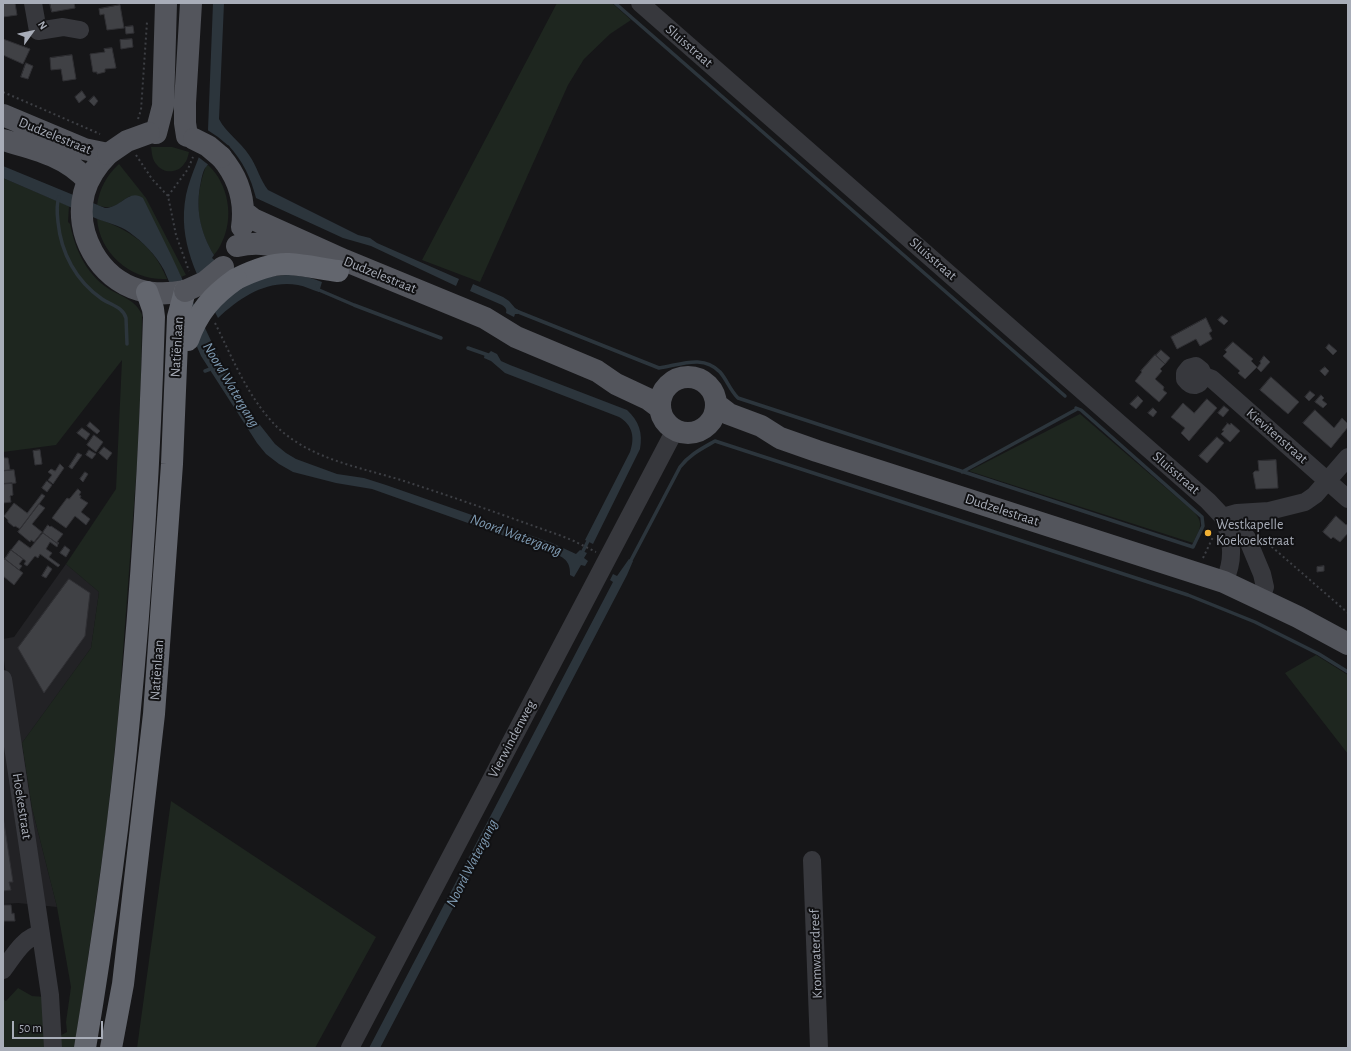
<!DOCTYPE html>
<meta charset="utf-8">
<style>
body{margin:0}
#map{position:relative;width:1351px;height:1051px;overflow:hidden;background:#161618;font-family:"Alegreya Sans",sans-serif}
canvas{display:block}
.frame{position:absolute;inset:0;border:4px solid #a8adb8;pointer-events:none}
.north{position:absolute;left:12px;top:12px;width:40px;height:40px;-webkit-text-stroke:3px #111113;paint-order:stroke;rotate:57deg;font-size:11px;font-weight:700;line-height:16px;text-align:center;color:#a8adb8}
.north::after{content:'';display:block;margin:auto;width:14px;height:18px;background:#a8adb8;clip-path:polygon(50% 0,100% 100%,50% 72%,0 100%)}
.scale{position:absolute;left:12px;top:1021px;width:91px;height:18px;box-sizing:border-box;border:2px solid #a8adb8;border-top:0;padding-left:5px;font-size:12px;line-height:14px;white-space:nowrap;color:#a8adb8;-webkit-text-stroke:3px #111113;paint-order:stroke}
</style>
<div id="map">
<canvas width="1351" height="1051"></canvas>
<div class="frame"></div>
<div class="north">N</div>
<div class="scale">50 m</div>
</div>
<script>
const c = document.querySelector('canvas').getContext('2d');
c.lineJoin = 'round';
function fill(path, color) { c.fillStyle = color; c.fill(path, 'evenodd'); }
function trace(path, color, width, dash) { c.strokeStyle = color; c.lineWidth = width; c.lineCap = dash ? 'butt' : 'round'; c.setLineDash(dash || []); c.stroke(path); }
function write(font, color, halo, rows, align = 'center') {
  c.font = font + ' "Alegreya Sans",sans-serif'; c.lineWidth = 4; c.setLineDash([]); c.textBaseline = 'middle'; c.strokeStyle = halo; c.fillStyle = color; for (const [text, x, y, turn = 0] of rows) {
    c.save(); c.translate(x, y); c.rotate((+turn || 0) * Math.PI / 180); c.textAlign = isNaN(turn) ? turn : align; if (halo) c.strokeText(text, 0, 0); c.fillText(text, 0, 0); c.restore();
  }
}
const built = new Path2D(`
 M 66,564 L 99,592 L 91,648 L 22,743 L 32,808 L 57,907 L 18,903 L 3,904 L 3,722 L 13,720 L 3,654 L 3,639 L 14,637 Z`);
const green = new Path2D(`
 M 557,3 L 612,3 L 631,20 L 610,34 L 584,59 L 568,85 L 480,282 L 422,260 Z
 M 151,147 L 172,147 L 189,152 C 188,156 187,161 184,164 C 178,173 164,174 157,165 C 152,160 152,153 151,147 Z
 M 119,164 L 146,198 L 186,275 L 181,277 L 166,247 L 130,196 C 116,204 114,211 97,205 C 100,188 106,176 119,164 Z
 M 208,165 C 229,184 234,218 222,242 C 220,247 217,251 214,255 C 196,226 194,198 206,166 Z
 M 3,178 L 69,206 L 68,222 L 70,224 C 75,249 86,274 109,289 C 122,297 136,300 142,315 L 141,377 L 137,464 L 118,719 L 106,831 L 85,979 L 74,1048 L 58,1048 L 58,1037 L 67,1032 L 66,1022 L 71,987 L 57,907 L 32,808 L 22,743 L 91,648 L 99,592 L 66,564 L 116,489 L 122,360 L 56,445 L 3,452 Z
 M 97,218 C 130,231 153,244 167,279 C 132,281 99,254 97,218 Z
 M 1080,414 L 1194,512 C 1205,524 1199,530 1193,543 L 969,471 Z
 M 1316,655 L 1348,675 L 1348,754 L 1285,673 Z
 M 171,801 L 376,937 L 315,1048 L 137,1048 Z
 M 18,988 L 32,996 L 45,997 L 48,1048 L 3,1048 L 3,999 L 6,1001 Z`);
const water = new Path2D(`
 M 213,3 L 224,3 L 219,119 C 226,133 240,141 249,155 C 257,166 260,180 268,190 L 358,235 L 370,238 L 377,243 L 459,279 L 456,286 L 371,246 L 343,238 L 256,198 C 251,178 243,161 228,145 C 221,152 211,160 206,167 C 203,170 202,177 201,181 C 195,208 200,232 214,255 L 212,258 L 244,285 C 272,274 293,271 322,282 L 319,292 C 312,290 305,286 298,285 C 266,280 241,297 218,318 C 198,277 177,242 186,195 C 191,173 202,153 208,130 Z
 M 3,166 L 105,208 C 121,208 129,188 143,198 L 172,257 L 219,358 L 254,418 L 260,425 L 275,444 L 286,453 L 296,459 L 337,474 L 364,478 L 386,485 L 552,543 L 576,554 L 580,550 L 587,553 L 584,558 L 588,561 L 585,566 L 581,565 L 574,577 L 570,575 C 571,558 560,556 547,551 L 372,489 L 336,483 L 293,472 L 279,464 L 266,454 L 257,443 L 201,356 L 164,270 C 156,255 143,242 129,232 C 119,225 107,223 95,218 C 65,205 34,191 3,178 Z
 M 473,284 L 503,297 L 509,301 L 515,308 L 520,311 L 518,314 L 515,314 L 514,317 L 506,313 C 507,309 506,308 502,305 L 470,291 Z
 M 491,351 L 497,354 L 501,361 L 510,365 L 627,410 C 639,421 643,433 640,449 L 593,544 L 585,540 L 630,452 C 635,438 633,425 619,417 L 505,373 L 491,361 L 484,358 L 485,353 L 488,354 Z
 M 629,559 L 633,561 L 627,575 L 380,1048 L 369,1048 L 613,582 L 610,580 L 613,574 L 617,576 Z`);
const pier = new Path2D(`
 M 206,129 L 218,137 L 230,147 L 210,166 L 197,156 L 203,141 Z`);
const stream = new Path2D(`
 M 615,3 L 1065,396
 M 59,197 C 56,205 57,214 58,222 C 61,253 76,281 102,299 C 111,305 123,307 126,318 L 127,344
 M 317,286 L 319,290 L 354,305 L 441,338
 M 516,311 L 659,368 C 680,365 703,354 720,372 C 727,380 730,390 738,398 L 1193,547 L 1203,526 L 1202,517 L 1081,410 L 1076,408
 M 468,348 L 488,355
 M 205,371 L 213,368
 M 962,472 L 1077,409
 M 581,555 L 590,537
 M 629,564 L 680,467 C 689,455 701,449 715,441 L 1188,595 L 1255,622 L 1319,654 L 1348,672`);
const building = new Path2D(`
 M 3,3 L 15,3 L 17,15 L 3,17 Z
 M 50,3 L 74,3 L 75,8 L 52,12 Z
 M 120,5 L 124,28 L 107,30 L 104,14 L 100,15 L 99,9 Z
 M 133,26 L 134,33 L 126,34 L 125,27 Z
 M 3,39 L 30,49 L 23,64 L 3,55 Z
 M 132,39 L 133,47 L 121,49 L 120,40 Z
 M 112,48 L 116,68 L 105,69 L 105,72 L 97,74 L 97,72 L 93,72 L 90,54 L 105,52 L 104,49 Z
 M 72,55 L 76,79 L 63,81 L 61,69 L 51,70 L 50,58 Z
 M 26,63 L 33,66 L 28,79 L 21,77 Z
 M 82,91 L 86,97 L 79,103 L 75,97 Z
 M 94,96 L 98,101 L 94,106 L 89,101 Z
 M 1222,316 L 1228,321 L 1224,325 L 1218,320 Z
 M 1206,318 L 1212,331 L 1209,333 L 1212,339 L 1200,346 L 1196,339 L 1177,349 L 1171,337 Z
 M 1233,342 L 1253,359 L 1251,361 L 1257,367 L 1245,379 L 1238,373 L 1240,371 L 1223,356 L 1227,352 L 1225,350 Z
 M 1329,344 L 1337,351 L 1333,355 L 1326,348 Z
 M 1161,350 L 1170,358 L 1165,364 L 1156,355 Z
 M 1155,355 L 1165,364 L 1160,369 L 1162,371 L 1155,379 L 1164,387 L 1163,390 L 1167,393 L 1159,402 L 1135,381 L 1142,372 L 1141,371 Z
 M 1264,356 L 1270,362 L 1261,372 L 1257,368 L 1261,363 L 1260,362 Z
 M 1325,367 L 1329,371 L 1325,376 L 1320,371 Z
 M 1271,377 L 1299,402 L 1288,414 L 1260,390 Z
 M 1310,391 L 1315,395 L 1309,401 L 1305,397 Z
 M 1321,395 L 1324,398 L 1322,400 L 1327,404 L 1323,408 L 1315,402 Z
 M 1138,396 L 1143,401 L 1136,409 L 1130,404 Z
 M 1207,399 L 1217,408 L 1189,441 L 1181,433 L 1185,428 L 1171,417 L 1183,403 L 1194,413 Z
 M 1224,406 L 1229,410 L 1223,417 L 1218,413 Z
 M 1153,408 L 1157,412 L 1153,417 L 1148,413 Z
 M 1315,410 L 1334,428 L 1342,418 L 1348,424 L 1348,427 L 1331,448 L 1303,423 Z
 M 90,422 L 100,431 L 97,434 L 87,426 Z
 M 1227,423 L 1230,425 L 1231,423 L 1240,431 L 1230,442 L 1221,434 L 1224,431 L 1222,430 L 1227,424 Z
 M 82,428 L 90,434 L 86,440 L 77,433 Z
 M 94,435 L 103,442 L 96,452 L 87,445 Z
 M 1217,437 L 1224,443 L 1207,463 L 1199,456 Z
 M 104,447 L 112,453 L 107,460 L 99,453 Z
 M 40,450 L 42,464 L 35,465 L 33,451 Z
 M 89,450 L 96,454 L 92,459 L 86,455 Z
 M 3,453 L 4,458 L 8,458 L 10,470 L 3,471 Z
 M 78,453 L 82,455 L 72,469 L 69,467 Z
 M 1276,460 L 1278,488 L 1256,489 L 1253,473 L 1255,471 L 1259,471 L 1258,461 Z
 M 60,464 L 64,468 L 53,484 L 48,480 L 52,475 L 48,472 L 51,469 L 55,471 Z
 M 14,470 L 16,483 L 3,484 L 3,471 Z
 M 85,472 L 88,474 L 83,482 L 80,479 Z
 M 47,481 L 52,485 L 47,492 L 42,488 Z
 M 12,483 L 13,495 L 10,496 L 11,502 L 3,503 L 3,484 Z
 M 78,489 L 81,492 L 79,495 L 81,496 L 80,498 L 88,503 L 81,512 L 90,519 L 86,525 L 75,516 L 66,528 L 52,518 L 67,498 L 69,499 Z
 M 42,494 L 45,496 L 20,529 L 15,526 L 14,527 L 8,522 L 8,520 L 4,516 L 14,503 L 27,513 Z
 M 39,504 L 45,508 L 32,524 L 42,532 L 34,542 L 31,540 L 30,542 L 18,532 Z
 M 1336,516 L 1346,525 L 1348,524 L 1348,533 L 1340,542 L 1333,537 L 1331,539 L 1323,532 Z
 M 48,525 L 50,527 L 51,526 L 63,534 L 57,542 L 59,543 L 58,544 L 43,533 L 43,532 Z
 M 43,533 L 58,544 L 57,547 L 50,542 L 46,549 L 52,553 L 49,557 L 60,565 L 58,567 L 40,554 L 38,558 L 35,556 L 27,566 L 24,564 L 26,561 L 11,550 L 19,540 L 30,548 Z
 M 65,546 L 70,550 L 66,557 L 60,553 Z
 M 11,550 L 23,559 L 19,564 L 22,566 L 19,570 L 5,559 Z
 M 5,559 L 23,573 L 14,585 L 3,576 L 3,561 Z
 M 48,566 L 52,569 L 46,578 L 42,576 Z
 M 1324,566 L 1324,571 L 1317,572 L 1317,567 Z
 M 69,579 L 90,593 L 85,636 L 44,693 L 18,648 Z
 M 3,816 L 13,882 L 9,882 L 11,890 L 3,891 Z
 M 3,905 L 11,905 L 12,914 L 14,913 L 15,921 L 4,921 L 3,934 Z`);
const path = new Path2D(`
 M 3,92 L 100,134
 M 138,119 L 141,110 L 147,22
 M 136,155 L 152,179 L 168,196 L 176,235 L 189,271
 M 168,196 L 188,169 L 193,157
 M 215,323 C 233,359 248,398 277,427 C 314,462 367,468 413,484 C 462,500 511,518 559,535 L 574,541 L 596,552
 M 1264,540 L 1348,613
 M 1203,558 L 1213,537`);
const minor = new Path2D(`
 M 33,3 L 38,31 L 63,27 L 80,30
 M 640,3 L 1208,501 L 1223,517 L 1239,528 L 1247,538 L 1262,574 L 1265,587 L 1261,599
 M 1204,376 C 1199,387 1192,388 1185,379 L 1185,373 L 1189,368 L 1196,366 L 1201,370 L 1204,376 L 1212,379 L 1348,499
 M 1223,517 L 1237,513 L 1269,511 L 1305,502 L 1315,495 L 1348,457
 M 1223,517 C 1232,540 1235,559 1224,582
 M 3,679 L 50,995 L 53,1048
 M 812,860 L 819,1048
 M 3,970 C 13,957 23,937 41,934
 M 350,1048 L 675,430`);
const major = new Path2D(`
 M 3,115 L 84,149 L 108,154
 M 156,133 L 163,106 L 166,3
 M 187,136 L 185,123 L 185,103 L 191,3
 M 3,140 C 35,149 66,156 88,181
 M 108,154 C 97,165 88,178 84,193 C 74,234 99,278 139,290 C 155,295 170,294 185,291
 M 221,157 C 238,177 246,200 242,227
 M 244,212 L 253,219 L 344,260 L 485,318 L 516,337 L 597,371 L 616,384 L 648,399 L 660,408
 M 237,246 C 262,240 276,246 299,255
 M660 405a28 28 0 1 1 56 0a28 28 0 1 1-56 0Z
 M 716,404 L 729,414 L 761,426 L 780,438 L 817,451 L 1224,582 L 1298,617 L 1348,644`);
const highway = new Path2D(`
 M 236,279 C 252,271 271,263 289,264 C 306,265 322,269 338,271
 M 85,1048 C 103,939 119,829 129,719 C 142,585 150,451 154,317 L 153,309 L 147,292
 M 111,1048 L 123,984 L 154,714 L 172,464 L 178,317 L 185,291`);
const majorBridge = new Path2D(`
 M 194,139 L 208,146 L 221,157
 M 108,154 L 127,141 L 149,133
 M 185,291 L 205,282 L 223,267`);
const highwayBridge = new Path2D(`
 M 188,340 C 198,312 212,296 236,279`);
const markers = [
 [1208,533,4,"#f2b134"]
];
const streetNames = [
 ["Sluisstraat",689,46,41],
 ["Dudzelestraat",55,136,22],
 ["Sluisstraat",933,259,41],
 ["Dudzelestraat",380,275,22],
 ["Natiënlaan",177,347,-87],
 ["Kievitenstraat",1277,436,41],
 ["Sluisstraat",1176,473,41],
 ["Dudzelestraat",1002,510,18],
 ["Natiënlaan",157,670,-86],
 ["Vierwindenweg",512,739,-62],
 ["Hoekestraat",22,806,81],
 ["Kromwaterdreef",816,954,-92]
];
const poiNames = [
 ["Westkapelle",1216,525],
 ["Koekoekstraat",1216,541]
];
const waterNames = [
 ["Noord Watergang",231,385,59],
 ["Noord Watergang",516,535,20],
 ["Noord Watergang",472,863,-63]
];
fill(built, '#222225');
fill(green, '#1e261f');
fill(water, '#2c353c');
fill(pier, '#161618');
trace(stream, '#2c353c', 3.5);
fill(building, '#404145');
trace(building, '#303034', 1);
trace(path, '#3d3f44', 2, [2, 3]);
trace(minor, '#37383d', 18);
trace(major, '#53555c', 22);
trace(highway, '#63666e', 22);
trace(majorBridge, '#53555c', 22);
trace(highwayBridge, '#63666e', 22);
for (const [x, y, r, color] of markers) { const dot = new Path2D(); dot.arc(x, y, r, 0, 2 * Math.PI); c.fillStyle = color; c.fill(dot); trace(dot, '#111113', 1.5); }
write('14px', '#a8adb8', '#111113', streetNames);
write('14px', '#a8adb8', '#111113', poiNames, 'left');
write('italic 15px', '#7f9bb3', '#111113', waterNames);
</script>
